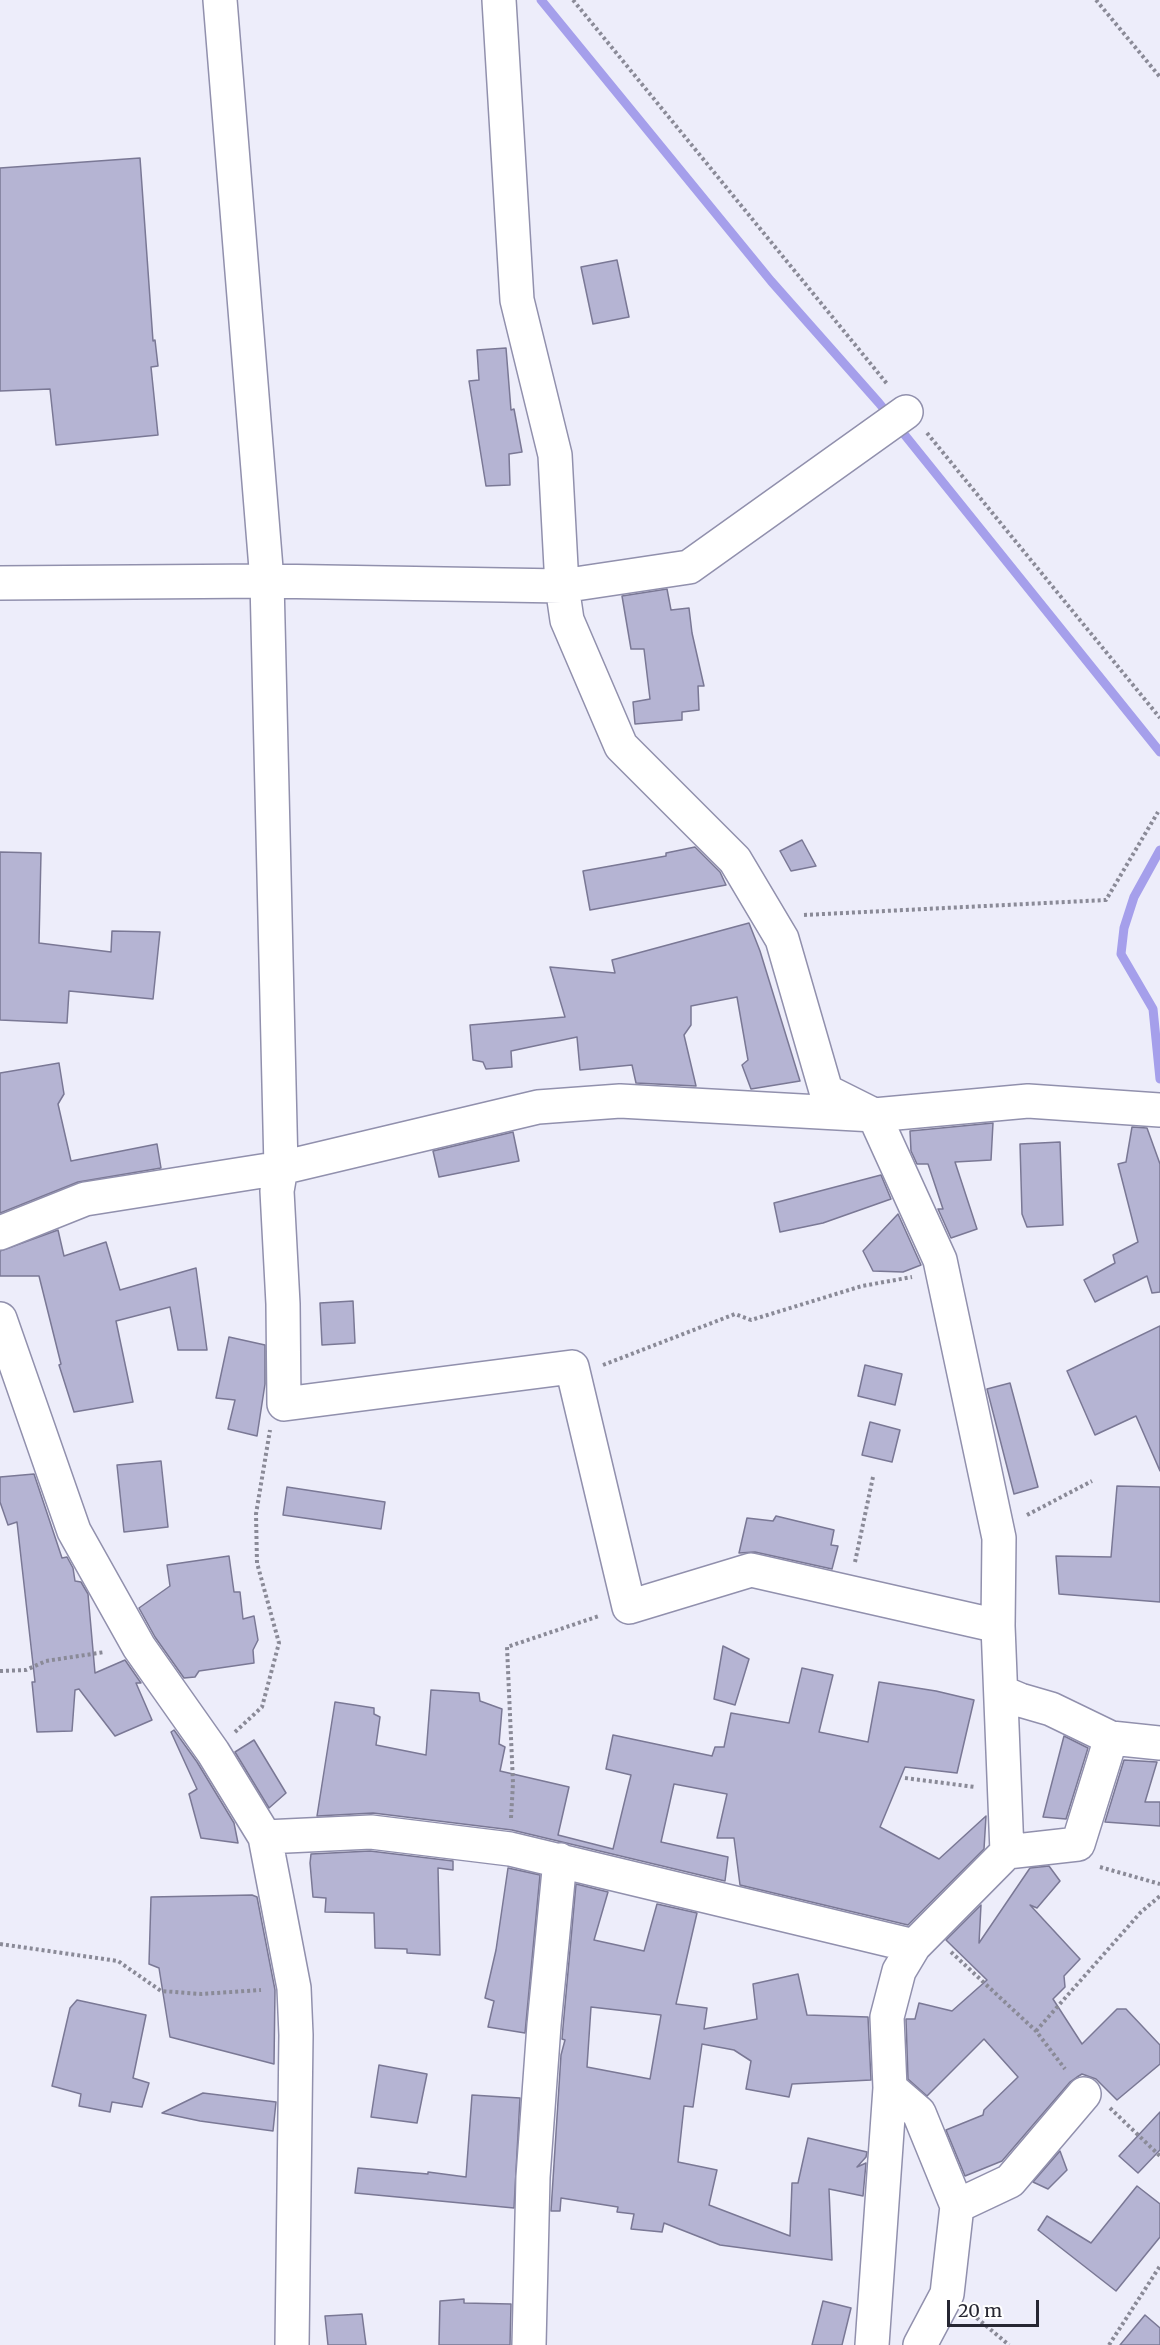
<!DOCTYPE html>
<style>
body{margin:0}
#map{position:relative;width:1160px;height:2345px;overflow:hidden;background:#ededfa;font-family:Merriweather,serif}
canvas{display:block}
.scale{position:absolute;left:947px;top:2300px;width:92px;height:27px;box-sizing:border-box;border:3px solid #262632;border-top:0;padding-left:8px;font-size:18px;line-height:21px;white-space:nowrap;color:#262632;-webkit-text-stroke:4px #fff;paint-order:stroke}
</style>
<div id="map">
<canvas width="1160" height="2345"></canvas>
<div class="scale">20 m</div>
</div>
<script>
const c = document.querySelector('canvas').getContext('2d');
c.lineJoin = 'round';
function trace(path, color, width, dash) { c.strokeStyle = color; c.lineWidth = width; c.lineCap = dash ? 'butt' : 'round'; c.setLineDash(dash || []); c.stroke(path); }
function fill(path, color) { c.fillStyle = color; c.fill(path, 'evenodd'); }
const stream = new Path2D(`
 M 541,0 L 771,281 L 879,403 L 1160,752
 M 1160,850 L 1134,897 L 1124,928 L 1121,954 L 1153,1009 L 1160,1079`);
const building = new Path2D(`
 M 140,158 L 153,341 L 155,340 L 158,366 L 151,367 L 158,435 L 56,445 L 50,389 L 0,391 L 0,168 Z
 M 617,260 L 629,317 L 593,324 L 581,267 Z
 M 506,348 L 511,410 L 514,409 L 522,452 L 509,454 L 510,485 L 486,486 L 469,381 L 479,380 L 477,350 Z
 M 667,589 L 671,610 L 689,608 L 692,633 L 704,686 L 698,686 L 699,710 L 682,712 L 682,720 L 635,724 L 633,702 L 650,699 L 644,649 L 631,649 L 622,596 Z
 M 802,840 L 816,866 L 791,871 L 780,851 Z
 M 695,847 L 720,872 L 726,885 L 590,910 L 583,871 L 666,856 L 666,853 Z
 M 0,852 L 41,853 L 39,943 L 111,952 L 112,931 L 160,932 L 153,999 L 69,991 L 67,1023 L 0,1020 Z
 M 749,923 L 760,951 L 800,1081 L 751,1089 L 742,1065 L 748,1060 L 737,997 L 691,1006 L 691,1025 L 684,1035 L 696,1086 L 636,1083 L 632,1065 L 580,1070 L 577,1037 L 511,1051 L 512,1067 L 486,1069 L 483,1062 L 473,1060 L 470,1025 L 565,1017 L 550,967 L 615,973 L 612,960 Z
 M 59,1063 L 64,1094 L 58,1104 L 71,1161 L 157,1144 L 161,1168 L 78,1182 L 0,1213 L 0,1073 Z
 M 993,1123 L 991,1160 L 955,1162 L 977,1229 L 951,1238 L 938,1209 L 943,1209 L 928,1164 L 917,1164 L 911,1151 L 910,1131 Z
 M 1132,1127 L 1147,1128 L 1160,1164 L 1160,1292 L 1152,1293 L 1147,1276 L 1095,1302 L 1084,1280 L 1115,1263 L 1113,1255 L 1138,1242 L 1118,1164 L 1126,1162 Z
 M 513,1132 L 519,1161 L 439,1177 L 433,1151 Z
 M 1060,1142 L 1063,1225 L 1027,1227 L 1022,1214 L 1020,1144 Z
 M 881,1175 L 891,1199 L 823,1223 L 780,1232 L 774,1203 Z
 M 898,1214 L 921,1265 L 903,1272 L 873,1271 L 863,1251 Z
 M 58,1230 L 64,1256 L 106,1242 L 120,1290 L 196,1268 L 207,1350 L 178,1350 L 170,1307 L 116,1321 L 133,1402 L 74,1412 L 59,1365 L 61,1364 L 39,1276 L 0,1276 L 0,1251 Z
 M 353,1301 L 355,1343 L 322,1345 L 320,1303 Z
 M 1160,1326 L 1160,1471 L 1136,1416 L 1095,1435 L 1067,1371 Z
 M 229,1337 L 265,1345 L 265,1384 L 257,1436 L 228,1429 L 235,1400 L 216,1398 Z
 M 865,1365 L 902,1374 L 895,1405 L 858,1396 Z
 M 1010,1383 L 1038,1487 L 1014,1494 L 987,1389 Z
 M 870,1422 L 900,1430 L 892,1462 L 862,1455 Z
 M 161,1461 L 168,1527 L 124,1532 L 117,1465 Z
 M 34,1474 L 62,1558 L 67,1557 L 73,1568 L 75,1581 L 81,1582 L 88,1594 L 95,1673 L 125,1660 L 141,1683 L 136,1683 L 152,1720 L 115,1736 L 79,1689 L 75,1690 L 72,1731 L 37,1732 L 32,1682 L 35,1682 L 17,1522 L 8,1525 L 0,1502 L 0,1477 Z
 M 1117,1486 L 1160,1487 L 1160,1602 L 1059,1594 L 1056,1556 L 1111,1557 Z
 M 287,1487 L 385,1502 L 381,1529 L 283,1515 Z
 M 776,1516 L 834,1530 L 831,1545 L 838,1546 L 832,1569 L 755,1552 L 739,1553 L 747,1518 L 773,1521 Z
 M 229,1556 L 234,1592 L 240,1592 L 243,1619 L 254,1616 L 258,1640 L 253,1650 L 254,1663 L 199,1671 L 195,1677 L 184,1678 L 155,1637 L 139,1608 L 170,1586 L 167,1565 Z
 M 723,1646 L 749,1659 L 735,1705 L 714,1699 Z
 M 802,1668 L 833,1675 L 819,1732 L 868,1742 L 879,1682 L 936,1691 L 974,1700 L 957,1773 L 905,1767 L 880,1827 L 939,1859 L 986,1816 L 984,1849 L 908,1925 L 740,1885 L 734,1838 L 717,1838 L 727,1794 L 674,1784 L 661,1842 L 728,1857 L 725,1881 L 512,1830 L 373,1813 L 317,1816 L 335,1702 L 374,1708 L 374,1714 L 380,1717 L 376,1745 L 426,1755 L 431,1690 L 479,1693 L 480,1701 L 502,1709 L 499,1744 L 505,1747 L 500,1771 L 569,1787 L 558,1835 L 613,1849 L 631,1775 L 606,1769 L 613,1735 L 712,1756 L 715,1747 L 724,1747 L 731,1713 L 789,1723 Z
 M 174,1730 L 197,1762 L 234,1823 L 238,1843 L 201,1838 L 189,1794 L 197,1789 L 171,1732 Z
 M 1064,1736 L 1088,1748 L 1066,1819 L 1043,1817 Z
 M 254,1740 L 286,1793 L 269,1808 L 235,1752 Z
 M 1124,1760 L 1157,1762 L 1145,1802 L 1160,1802 L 1160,1826 L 1105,1822 Z
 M 370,1851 L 453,1861 L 453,1870 L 438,1868 L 440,1955 L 407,1953 L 407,1949 L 375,1948 L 374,1913 L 325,1912 L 326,1898 L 313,1897 L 310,1863 L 311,1854 Z
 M 1049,1866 L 1060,1881 L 1037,1908 L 1030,1905 L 1080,1959 L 1064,1976 L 1065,1987 L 1053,1999 L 1082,2044 L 1117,2009 L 1126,2009 L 1160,2045 L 1160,2064 L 1117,2100 L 1096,2079 L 1082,2074 L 1077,2077 L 1070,2082 L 1002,2161 L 965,2176 L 946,2130 L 983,2115 L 984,2110 L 1018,2077 L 984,2039 L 927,2096 L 908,2079 L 906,2019 L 915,2019 L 919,2003 L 952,2011 L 987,1980 L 946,1940 L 981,1905 L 979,1943 L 1030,1868 Z
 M 508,1868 L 540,1875 L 525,2033 L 488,2027 L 494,2001 L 485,1998 L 496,1950 Z
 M 576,1884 L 608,1892 L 594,1940 L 644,1951 L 657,1904 L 697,1913 L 676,2004 L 707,2008 L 704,2029 L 757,2019 L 753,1984 L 798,1974 L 807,2015 L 868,2017 L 871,2080 L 792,2084 L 789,2097 L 746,2089 L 751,2061 L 734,2050 L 702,2044 L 693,2107 L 684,2106 L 678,2162 L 717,2170 L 709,2205 L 790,2236 L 792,2183 L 798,2183 L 808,2138 L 867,2152 L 866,2157 L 857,2167 L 866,2163 L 863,2196 L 829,2189 L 832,2260 L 720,2245 L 664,2223 L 662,2232 L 631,2229 L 634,2214 L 617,2212 L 618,2207 L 561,2198 L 560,2211 L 551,2211 L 561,2055 L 565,2040 L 562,2039 L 563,2027 ZM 591,2007 L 661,2015 L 650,2079 L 587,2067 Z
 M 252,1895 L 257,1897 L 275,1990 L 274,2064 L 170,2037 L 159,1968 L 149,1964 L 151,1897 Z
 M 77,2000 L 146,2015 L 133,2078 L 149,2083 L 142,2107 L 112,2102 L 110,2112 L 79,2106 L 81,2094 L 52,2086 L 70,2008 Z
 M 379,2065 L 427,2074 L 417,2123 L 371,2117 Z
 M 203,2093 L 276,2102 L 273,2131 L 200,2121 L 162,2113 Z
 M 472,2095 L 520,2098 L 514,2208 L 355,2193 L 358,2168 L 428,2174 L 428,2172 L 466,2177 Z
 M 1160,2112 L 1160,2150 L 1138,2173 L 1119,2156 Z
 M 1060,2151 L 1067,2170 L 1048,2189 L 1033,2182 Z
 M 1137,2186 L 1160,2204 L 1160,2237 L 1116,2291 L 1038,2230 L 1047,2216 L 1091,2243 Z
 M 464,2299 L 464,2303 L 511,2304 L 510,2345 L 439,2345 L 440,2301 Z
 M 823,2301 L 851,2308 L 842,2345 L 812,2345 Z
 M 362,2314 L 366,2345 L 328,2345 L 325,2316 Z
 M 1145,2315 L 1160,2328 L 1160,2345 L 1120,2345 Z`);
const path = new Path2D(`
 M 573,0 L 888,385
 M 1096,0 L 1160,77
 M 927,433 L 1160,718
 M 804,915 L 1106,900 L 1158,812
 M 603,1365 L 735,1314 L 751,1320 L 862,1286 L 912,1277
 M 1027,1515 L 1092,1481
 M 855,1562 L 873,1477
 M 0,1671 L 26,1670 L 46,1661 L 105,1652
 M 235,1732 L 262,1707 L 279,1643 L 257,1563 L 256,1514 L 270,1430
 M 905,1778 L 975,1787
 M 511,1818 L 513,1783 L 507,1647 L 599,1616
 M 1100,1867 L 1160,1884
 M 0,1944 L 118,1961 L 161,1991 L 201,1994 L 261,1990
 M 951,1952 L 1036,2031 L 1065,2069
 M 1036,2031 L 1141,1912 L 1160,1896
 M 1110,2108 L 1160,2156
 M 972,2314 L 1009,2345
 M 1109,2345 L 1160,2266`);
const street = new Path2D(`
 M 220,0 L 267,581 L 281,1168 L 277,1191 L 283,1304 L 284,1404 L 572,1367 L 629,1607 L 751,1570 L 998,1626
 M 499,0 L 517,300 L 555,455 L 562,586 L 567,620 L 621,746 L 735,860 L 782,939 L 826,1091 L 874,1115 L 940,1260 L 999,1538 L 998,1626 L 1007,1852
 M 0,583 L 267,581 L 562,586 L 689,567 L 906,412
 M 0,1233 L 85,1199 L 281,1168 L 538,1107 L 620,1101 L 874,1115 L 1028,1101 L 1160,1110
 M 0,1319 L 74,1531 L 139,1647 L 213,1752 L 265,1837 L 294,1988 L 296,2035 L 292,2345
 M 1001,1692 L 1020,1700 L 1051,1709 L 1111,1738
 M 265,1837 L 371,1832 L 510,1849 L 914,1946
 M 890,2088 L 919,2113 L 957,2206 L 947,2294 L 920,2345
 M 957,2206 L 1010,2181 L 1084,2094
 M 529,2345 L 533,2177 L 544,2025 L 560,1860
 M 872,2345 L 890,2088 L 887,2017 L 899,1971 L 914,1946 L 1007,1852 L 1078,1844 L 1111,1738 L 1160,1743`);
trace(stream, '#a59feb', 9);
fill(building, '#b5b4d3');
trace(building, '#7a7895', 1.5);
trace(street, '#9190ad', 36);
trace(path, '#8a8a97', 4, [3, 3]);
trace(street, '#fff', 33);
</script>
